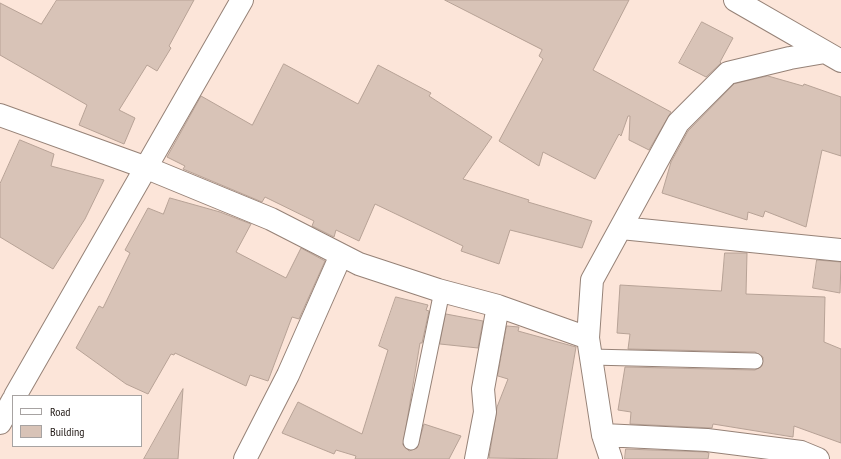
<!DOCTYPE html>
<style>
body{margin:0}
#map{position:relative;width:841px;height:459px;overflow:hidden;background:#fce5d9;font-family:"PT Sans Narrow",sans-serif}
canvas{display:block}
.legend{position:absolute;left:12px;top:395px;width:130px;height:52px;box-sizing:border-box;background:#fff;border:1px solid #a7a3a2;margin:0;padding:5px 7px;list-style:none;font-size:12px;color:#221a16}
.legend li{display:flex;align-items:center;gap:8px;height:20px}
.legend b{width:20px;border:1px solid #a7a3a2}
</style>
<div id="map">
<canvas width="841" height="459"></canvas>
<ul class="legend">
<li><b style="height:5px;background:#fff"></b>Road</li>
<li><b style="height:11px;background:#d8c3b7"></b>Building</li>
</ul>
</div>
<script>
const c = document.querySelector('canvas').getContext('2d');
c.lineJoin = 'round';
function fill(path, color) { c.fillStyle = color; c.fill(path, 'evenodd'); }
function trace(path, color, width, dash) { c.strokeStyle = color; c.lineWidth = width; c.lineCap = dash ? 'butt' : 'round'; c.setLineDash(dash || []); c.stroke(path); }
const building = new Path2D(`
 M 57,0 L 194,0 L 169,46 L 171,48 L 157,71 L 147,65 L 119,110 L 135,118 L 124,144 L 79,125 L 87,105 L 0,55 L 0,3 L 41,24 Z
 M 445,0 L 629,0 L 593,70 L 671,112 L 649,150 L 629,140 L 630,116 L 628,116 L 621,136 L 619,134 L 595,179 L 543,152 L 539,166 L 499,141 L 543,59 L 539,56 L 542,50 Z
 M 702,22 L 733,38 L 720,62 L 721,63 L 706,77 L 679,63 Z
 M 284,64 L 358,104 L 378,65 L 431,93 L 429,96 L 492,137 L 463,179 L 529,200 L 528,202 L 592,221 L 582,248 L 510,230 L 499,264 L 461,251 L 463,246 L 375,204 L 359,241 L 336,230 L 334,237 L 312,226 L 314,221 L 265,197 L 262,202 L 183,169 L 185,166 L 167,157 L 201,96 L 252,125 Z
 M 768,76 L 803,86 L 804,84 L 841,97 L 841,156 L 822,150 L 806,227 L 765,211 L 763,217 L 748,212 L 747,220 L 662,193 L 671,162 L 688,131 L 734,84 Z
 M 20,140 L 54,154 L 51,166 L 104,180 L 85,219 L 53,269 L 0,237 L 0,184 Z
 M 170,198 L 220,212 L 251,224 L 236,252 L 286,278 L 301,248 L 325,261 L 299,319 L 292,317 L 268,381 L 250,375 L 246,386 L 175,353 L 174,355 L 171,354 L 148,394 L 126,384 L 76,348 L 99,306 L 103,308 L 130,253 L 125,250 L 148,208 L 163,214 Z
 M 725,253 L 747,253 L 746,294 L 825,297 L 824,342 L 841,349 L 841,443 L 794,426 L 793,437 L 713,424 L 712,428 L 630,424 L 631,412 L 618,410 L 625,367 L 755,370 L 762,366 L 763,357 L 755,352 L 628,349 L 630,334 L 617,333 L 620,285 L 721,291 Z
 M 817,260 L 841,262 L 840,293 L 813,288 Z
 M 396,297 L 428,305 L 426,310 L 429,311 L 422,343 L 420,343 L 403,445 L 409,451 L 417,448 L 424,424 L 461,436 L 449,459 L 355,459 L 356,456 L 336,450 L 334,454 L 282,433 L 298,402 L 362,434 L 388,350 L 379,346 Z
 M 446,314 L 483,321 L 478,348 L 440,344 Z
 M 507,326 L 519,327 L 518,331 L 576,347 L 557,459 L 489,458 L 497,407 L 508,379 L 498,376 Z
 M 183,389 L 178,459 L 144,459 Z
 M 626,449 L 706,452 L 709,453 L 708,459 L 625,459 Z`);
const service = new Path2D(`
 M 591,357 L 755,361
 M 411,442 L 442,291`);
const minor = new Path2D(`
 M 735,0 L 841,61
 M 0,115 L 147,168 L 271,219 L 359,264 L 438,290 L 498,306 L 588,338
 M 621,228 L 841,250
 M 603,435 L 707,440 L 801,452 L 818,459
 M 245,459 L 288,375 L 341,255
 M 476,459 L 485,412 L 483,389 L 498,306
 M 611,459 L 603,435 L 588,338 L 592,280 L 678,123 L 728,73 L 790,58 L 825,52`);
const tertiary = new Path2D(`
 M 15,396 L 242,0
 M 0,423 L 13,400`);
fill(building, '#d8c3b7');
trace(building, '#b7a296', 1);
trace(service, '#968277', 17);
trace(minor, '#968277', 24);
trace(tertiary, '#968277', 24);
trace(service, '#fff', 15);
trace(minor, '#fff', 22);
trace(tertiary, '#fff', 22);
</script>
